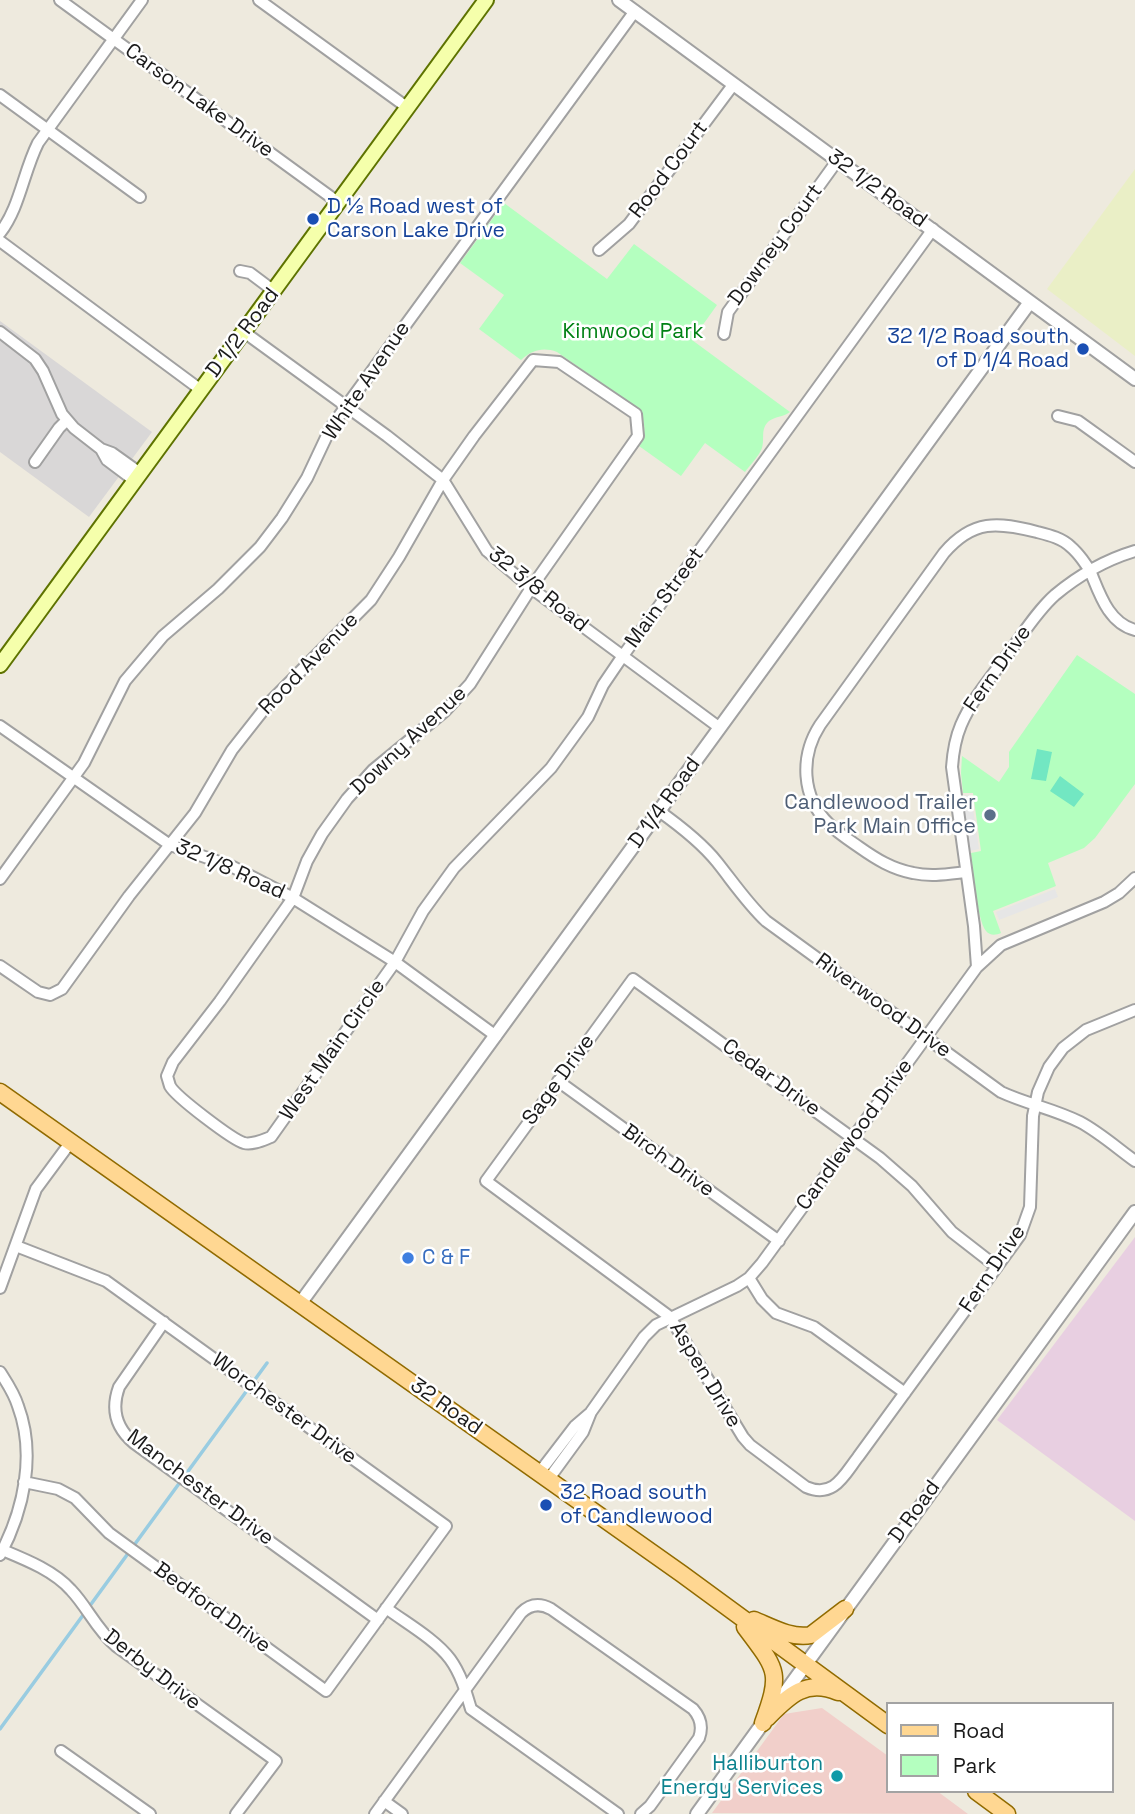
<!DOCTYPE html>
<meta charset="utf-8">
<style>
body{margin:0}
#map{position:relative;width:1135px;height:1814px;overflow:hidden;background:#eeeade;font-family:"Space Grotesk",sans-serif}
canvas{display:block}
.legend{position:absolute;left:886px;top:1702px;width:228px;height:91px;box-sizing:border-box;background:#fff;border:2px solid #a3a3a3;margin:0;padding:9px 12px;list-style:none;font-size:21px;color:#1a1a1a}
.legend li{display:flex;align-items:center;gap:14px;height:35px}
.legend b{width:35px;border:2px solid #a3a3a3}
</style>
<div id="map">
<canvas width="1135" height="1814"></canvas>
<ul class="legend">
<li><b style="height:9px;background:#ffd792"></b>Road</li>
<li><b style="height:19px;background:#b4ffbf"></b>Park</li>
</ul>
</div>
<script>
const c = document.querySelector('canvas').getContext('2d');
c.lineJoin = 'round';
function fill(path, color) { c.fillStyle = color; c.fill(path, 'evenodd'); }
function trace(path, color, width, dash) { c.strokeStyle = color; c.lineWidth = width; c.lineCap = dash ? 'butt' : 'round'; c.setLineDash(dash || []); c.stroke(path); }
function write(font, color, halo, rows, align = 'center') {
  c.font = font + ' "Space Grotesk",sans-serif'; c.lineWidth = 5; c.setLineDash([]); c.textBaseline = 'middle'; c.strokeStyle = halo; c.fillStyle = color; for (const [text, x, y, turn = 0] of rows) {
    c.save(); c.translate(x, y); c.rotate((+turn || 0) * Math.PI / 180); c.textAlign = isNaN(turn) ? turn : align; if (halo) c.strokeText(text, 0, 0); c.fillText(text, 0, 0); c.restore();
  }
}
const residential = new Path2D(`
 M 0,321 L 152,432 L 89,517 L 0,452 Z`);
const commercial = new Path2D(`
 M 822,1708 L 888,1756 L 888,1791 L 937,1791 L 968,1814 L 712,1813 L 784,1714 Z`);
const industrial = new Path2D(`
 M 1135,1237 L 1135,1521 L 997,1420 Z`);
const farmland = new Path2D(`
 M 1135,169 L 1135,356 L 1047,289 Z`);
const park = new Path2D(`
 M 504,203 L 607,279 L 634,244 L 717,305 L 692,340 L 790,412 C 784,417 776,416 769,421 C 760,429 765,438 762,448 C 759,456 750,465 745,472 L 705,443 L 681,476 L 639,446 C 647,432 646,420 636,407 L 557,352 C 543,347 532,350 521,360 L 479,329 L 504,295 L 460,263 Z
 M 1077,655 L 1135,694 L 1135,784 L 1095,838 L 1084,848 L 1048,863 L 1056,886 L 993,911 L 1001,933 C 996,935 990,936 986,931 C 977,920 973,869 971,853 L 981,851 L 973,793 L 963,793 L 961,773 L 962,756 L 999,782 L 1009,767 L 1009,752 Z`);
const pitch = new Path2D(`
 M 1037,749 L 1052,752 L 1046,781 L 1031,779 Z
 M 1060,776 L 1084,794 L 1074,807 L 1050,791 Z`);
const parking = new Path2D(`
 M 971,795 L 979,849 L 970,851 L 962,796 Z
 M 1055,889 L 1058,897 L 999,920 L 996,912 Z`);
const stream = new Path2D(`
 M 0,1729 L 267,1363`);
const minor = new Path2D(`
 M 60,0 L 339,203
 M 259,0 L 408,108
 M 0,95 L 140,197
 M 0,233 C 20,207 23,173 38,143 L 142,0
 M 0,241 L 201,390
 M 599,250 L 629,224 L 733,85
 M 240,271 L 250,273 L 274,291
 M 0,332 L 35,359 L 43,371 L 62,414 L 74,428 L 101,449 L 112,453 L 140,473
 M 244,332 L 387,436 L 443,480 L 487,551 L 531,588 L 720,728
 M 724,334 L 728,312 L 837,161
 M 1058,416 L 1078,421 L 1135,462
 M 101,449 L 107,460 L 135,481
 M 35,462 L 59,428 L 67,420
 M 0,726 L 170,845 L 231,866 L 293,898 L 395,962 L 496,1036
 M 659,811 C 680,826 701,842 717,862 C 733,882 747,903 766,921 L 1001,1092 C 1027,1104 1054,1109 1080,1122 C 1099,1132 1117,1148 1135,1161
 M 966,872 C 948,874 931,877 913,873 C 892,869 876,859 859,847 C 849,840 838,833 829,824 C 801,797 800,756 820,725 L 944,553 C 973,519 998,522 1037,532 C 1049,535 1062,538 1071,547 C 1078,553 1087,565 1091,573 C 1100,595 1109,623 1135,630
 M 0,879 L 84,763 L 125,681 L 163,636 L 218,589 L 260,547 L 282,518 L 307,478 L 331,427 L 635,11
 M 0,966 L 38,992 L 50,995 L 62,989 L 129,896 L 195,813 L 232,750 L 269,703 L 371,600 L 399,557 L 443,480 L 474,436 L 533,360 L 559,362 L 636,414 L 638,436 L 531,588 L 470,684 L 445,711 L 373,770 L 347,799 L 322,834 L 307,861 L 293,898 L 220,1001 L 173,1062 L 167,1076 C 168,1079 169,1083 170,1086 C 176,1097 233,1140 244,1143 C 253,1145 263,1140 271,1137 L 395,962 L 423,911 L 454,868 L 551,768 L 588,717 L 603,685 L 622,657 L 933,229
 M 977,967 L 974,926 L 952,767 C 953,753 955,739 961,725 C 972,699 992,676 1008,654 C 1023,634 1037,611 1055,595 C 1079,575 1105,560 1135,551
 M 558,1081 L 779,1241
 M 16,1246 L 106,1281 L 446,1526 L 326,1691 L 109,1533 L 75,1498 L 58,1489 L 24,1482
 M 997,1267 L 952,1232 L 912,1186 L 880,1158 L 633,979 L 486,1181 L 670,1317 L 743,1437 L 750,1445 L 806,1487 C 834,1499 844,1475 858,1457 L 1020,1235 L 1030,1207 L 1033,1116 L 1038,1092 L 1049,1067 L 1063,1048 L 1086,1030 L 1135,1010
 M 749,1278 L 762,1299 L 776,1313 L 814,1327 L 905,1393
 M 0,1288 L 36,1189 L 70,1143
 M 164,1322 L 119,1387 C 111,1409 116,1428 134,1443 L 378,1620
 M 0,1372 C 7,1383 14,1393 18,1406 C 36,1454 24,1510 0,1555
 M 539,1473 L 575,1426 L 589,1414
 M 548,1480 L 583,1432 L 591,1412 L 644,1337 L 656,1325 L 737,1286 L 749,1278 L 762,1263 L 977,967 L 1001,945 L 1104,902 L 1119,893 L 1135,878
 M 0,1549 C 24,1559 53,1570 71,1590 C 88,1608 96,1629 116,1646 L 276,1761 L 236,1814
 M 386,1608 C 406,1623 435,1639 450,1659 C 461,1674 466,1692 471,1709 L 618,1814
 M 61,1751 L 150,1814
 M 384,1801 L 402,1814
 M 375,1814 L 521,1613 C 530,1604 540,1603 551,1609 L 693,1709 C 701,1718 703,1727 699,1738 L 650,1806 L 641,1814`);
const tertiary = new Path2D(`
 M 619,0 L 1135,379
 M 299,1305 L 1030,302
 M 779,1701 L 1135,1212
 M 697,1814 L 768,1716`);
const secondary = new Path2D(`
 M 0,665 L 486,0`);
const primary = new Path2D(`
 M 0,1092 L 682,1574 L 888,1725
 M 754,1620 C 771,1627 792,1639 811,1635 L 845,1609
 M 745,1627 C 777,1670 782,1671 763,1723
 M 767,1718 C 788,1697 805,1678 838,1692
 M 976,1791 L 1007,1814`);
const markers = [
 [313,219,7,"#1a4fb4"],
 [1083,349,7,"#1a4fb4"],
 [990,815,7,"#5c6f8a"],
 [408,1258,7,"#3f7fe0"],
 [546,1505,7,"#1a4fb4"],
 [837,1776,7,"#0f9aa8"]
];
const streetNames = [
 ["Carson Lake Drive",199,101,36],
 ["Rood Court",669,170,-53],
 ["32 1/2 Road",877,189,36],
 ["Downey Court",776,245,-54],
 ["D 1/2 Road",243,333,-53],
 ["White Avenue",367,381,-56],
 ["32 3/8 Road",538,590,39],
 ["Main Street",665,598,-54],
 ["Rood Avenue",309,664,-46],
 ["Fern Drive",998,669,-55],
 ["Downy Avenue",409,741,-43],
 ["D 1/4 Road",665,803,-54],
 ["32 1/8 Road",230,870,24],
 ["Riverwood Drive",883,1006,36],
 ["West Main Circle",333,1050,-55],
 ["Cedar Drive",771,1078,36],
 ["Sage Drive",559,1080,-54],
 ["Candlewood Drive",855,1135,-54],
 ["Birch Drive",668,1161,36],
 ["Fern Drive",993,1269,-56],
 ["Aspen Drive",705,1375,59],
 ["32 Road",446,1407,35],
 ["Worchester Drive",284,1409,36],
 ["Manchester Drive",200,1488,37],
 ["D Road",915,1512,-54],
 ["Bedford Drive",212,1608,36],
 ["Derby Drive",152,1670,38]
];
const transitNames = [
 ["D ½ Road west of",327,207],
 ["Carson Lake Drive",327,231],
 ["32 1/2 Road south",1069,337,"right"],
 ["of D 1/4 Road",1069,361,"right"],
 ["32 Road south",560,1493],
 ["of Candlewood",560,1517]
];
const parkNames = [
 ["Kimwood Park",633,332]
];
const serviceNames = [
 ["Candlewood Trailer",976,803],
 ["Park Main Office",976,827]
];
const shopNames = [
 ["C & F",422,1258]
];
const cultureNames = [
 ["Halliburton",823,1764],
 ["Energy Services",823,1788]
];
fill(residential, '#d9d7d7');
fill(commercial, '#f1cfca');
fill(industrial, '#e8cfe1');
fill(farmland, '#eaefc6');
fill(park, '#b4ffbf');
fill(pitch, '#72e7c2');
fill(parking, '#e6e6e6');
trace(stream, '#99cce1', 3.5);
trace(minor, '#a1a1a1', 14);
trace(tertiary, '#a1a1a1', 16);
trace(secondary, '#5e7300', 18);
trace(primary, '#916b00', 19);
trace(minor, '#fff', 10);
trace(tertiary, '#fff', 12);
trace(secondary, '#f5ffab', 14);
trace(primary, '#ffd792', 16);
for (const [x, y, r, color] of markers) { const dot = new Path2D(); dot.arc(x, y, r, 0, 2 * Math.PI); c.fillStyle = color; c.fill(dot); trace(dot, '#fff', 2.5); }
write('21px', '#1a1a1a', '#fff', streetNames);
write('21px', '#164399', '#fff', transitNames, 'left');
write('21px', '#008114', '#fff', parkNames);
write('21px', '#4e5e75', '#fff', serviceNames, 'right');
write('21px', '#366cbe', '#fff', shopNames, 'left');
write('21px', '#0d838f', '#fff', cultureNames, 'right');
</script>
